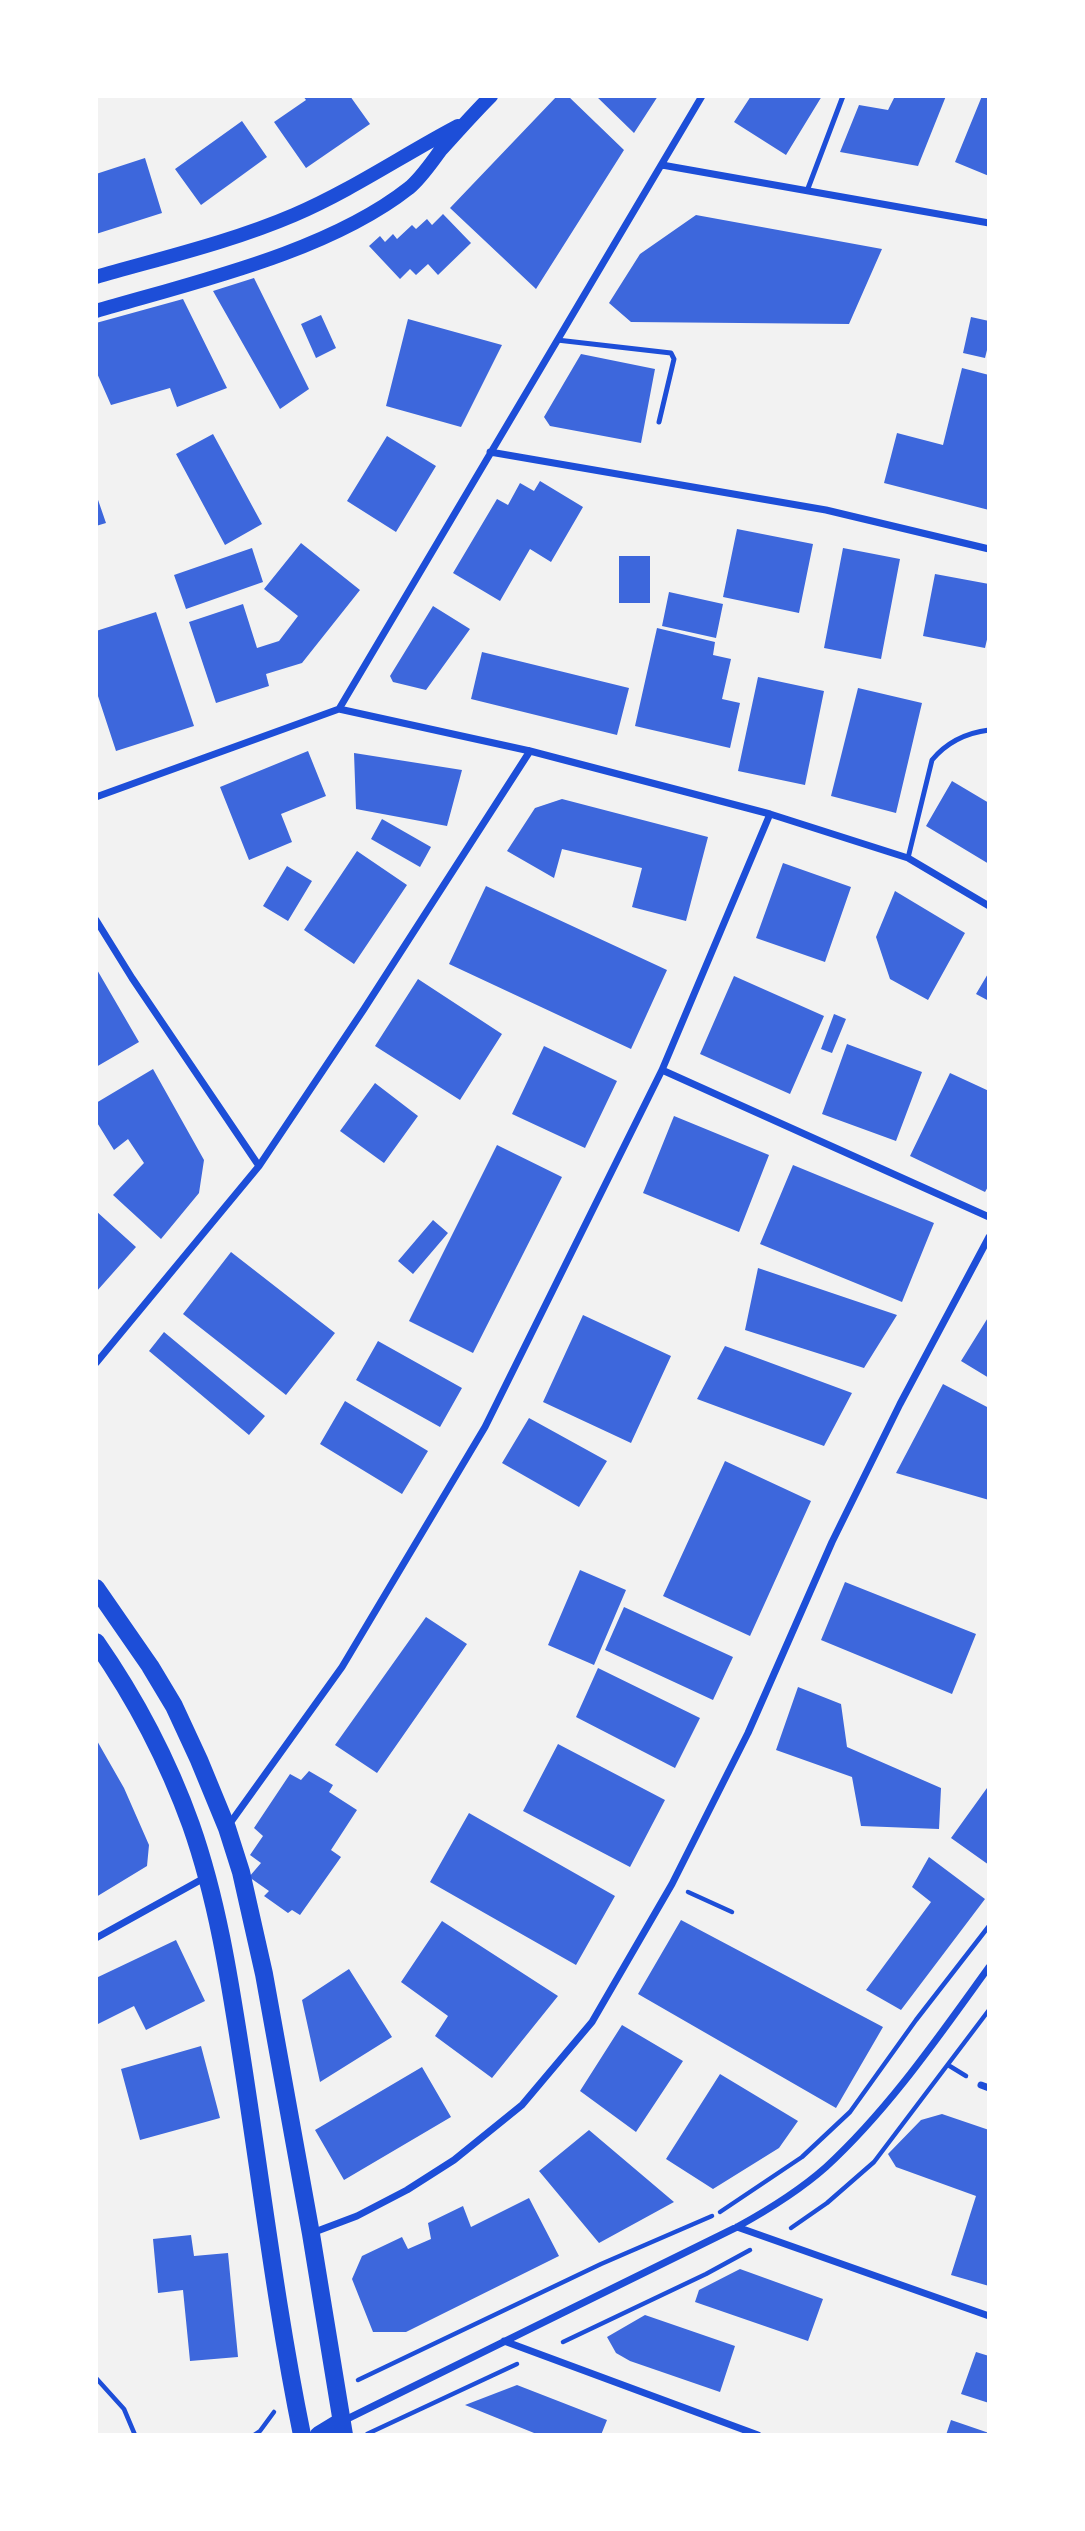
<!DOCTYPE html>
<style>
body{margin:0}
#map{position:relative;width:1085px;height:2531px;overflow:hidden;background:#f2f2f2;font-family:"Sofia Sans Condensed",sans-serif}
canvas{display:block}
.frame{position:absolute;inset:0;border:98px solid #fff;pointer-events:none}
</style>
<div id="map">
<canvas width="1085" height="2531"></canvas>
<div class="frame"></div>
</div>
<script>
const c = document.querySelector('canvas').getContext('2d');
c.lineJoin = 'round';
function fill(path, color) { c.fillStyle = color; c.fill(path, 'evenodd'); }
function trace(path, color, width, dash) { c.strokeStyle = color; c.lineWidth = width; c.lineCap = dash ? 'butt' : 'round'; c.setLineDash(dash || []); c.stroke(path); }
const building = new Path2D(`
 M 303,96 L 350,96 L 370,124 L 306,168 L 274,122 L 306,100 Z
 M 557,96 L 568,96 L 624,150 L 536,289 L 450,208 Z
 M 596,96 L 658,96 L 634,133 Z
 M 751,96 L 822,96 L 786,155 L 734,122 Z
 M 895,96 L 946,96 L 918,166 L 840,152 L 859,105 L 888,110 Z
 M 982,96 L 989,96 L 989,176 L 955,162 Z
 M 242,121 L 267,157 L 201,205 L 175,169 Z
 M 145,158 L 162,213 L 96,234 L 96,174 Z
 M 443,214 L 471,243 L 438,275 L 428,264 L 416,275 L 410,269 L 400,279 L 369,246 L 380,236 L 385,242 L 393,234 L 397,239 L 412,225 L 416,229 L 427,219 L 432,225 Z
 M 696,215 L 882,249 L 849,324 L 631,322 L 609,303 L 640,254 Z
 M 254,278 L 309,389 L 280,409 L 213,291 Z
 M 183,299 L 227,388 L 177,407 L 170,388 L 111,405 L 96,371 L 96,323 Z
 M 321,315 L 336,348 L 316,358 L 301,324 Z
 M 971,317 L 989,321 L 989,342 L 985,358 L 963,353 Z
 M 408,319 L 502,345 L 461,427 L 386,406 Z
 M 581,354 L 655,369 L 641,443 L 550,426 L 544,417 Z
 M 962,368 L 989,375 L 989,510 L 884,483 L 897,433 L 943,445 Z
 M 213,434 L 262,524 L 225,545 L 176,454 Z
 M 387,436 L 436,466 L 396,532 L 347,501 Z
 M 540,481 L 583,507 L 551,562 L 530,549 L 500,601 L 453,573 L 497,499 L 508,505 L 520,483 L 534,491 Z
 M 96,494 L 106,523 L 96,526 Z
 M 737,529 L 813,544 L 799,613 L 723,597 Z
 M 301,543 L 360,590 L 302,663 L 266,674 L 269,686 L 216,703 L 189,622 L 243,604 L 257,648 L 279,641 L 298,616 L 264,589 Z
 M 252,548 L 263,582 L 186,609 L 174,575 Z
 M 843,548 L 900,559 L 881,659 L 824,648 Z
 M 619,556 L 650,556 L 650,603 L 619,603 Z
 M 935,574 L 989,584 L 989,631 L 985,648 L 923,636 Z
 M 669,592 L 723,604 L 716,638 L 662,626 Z
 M 433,606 L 470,629 L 426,690 L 393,682 L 390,676 Z
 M 156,612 L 194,726 L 116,751 L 96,690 L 96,631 Z
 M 657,628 L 715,642 L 713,655 L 731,659 L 722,699 L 740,703 L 730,748 L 635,726 Z
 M 482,652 L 629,688 L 617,735 L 471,699 Z
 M 758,677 L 824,691 L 805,785 L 738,771 Z
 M 858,688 L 922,703 L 896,813 L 831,796 Z
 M 308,751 L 326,796 L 281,814 L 292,842 L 249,860 L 220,787 Z
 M 354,753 L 462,770 L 447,826 L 356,809 Z
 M 952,781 L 989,803 L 989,864 L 926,826 Z
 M 562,799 L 708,837 L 686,921 L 632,907 L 642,868 L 562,849 L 554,878 L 507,851 L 535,808 Z
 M 382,819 L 431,847 L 420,867 L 371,839 Z
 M 357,851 L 407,885 L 354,964 L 304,930 Z
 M 783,863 L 851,887 L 825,962 L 756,938 Z
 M 287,866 L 312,881 L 288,921 L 263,906 Z
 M 486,886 L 667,970 L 631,1049 L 449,964 Z
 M 895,891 L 965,933 L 928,1000 L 890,979 L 876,937 Z
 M 96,968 L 139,1042 L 96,1067 Z
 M 989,972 L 989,1001 L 976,994 Z
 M 734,976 L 824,1016 L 790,1094 L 700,1054 Z
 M 418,979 L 502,1034 L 460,1100 L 375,1046 Z
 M 834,1014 L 846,1019 L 832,1053 L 821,1049 Z
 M 847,1044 L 922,1072 L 896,1141 L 822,1114 Z
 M 544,1046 L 617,1081 L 585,1148 L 512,1114 Z
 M 153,1069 L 204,1160 L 199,1193 L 161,1239 L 113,1195 L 144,1163 L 128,1139 L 114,1150 L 96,1121 L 96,1103 Z
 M 950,1073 L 989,1091 L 989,1185 L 985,1192 L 910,1156 Z
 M 375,1083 L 418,1116 L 384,1163 L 340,1131 Z
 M 674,1116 L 769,1155 L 739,1232 L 643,1193 Z
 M 497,1145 L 562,1177 L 473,1353 L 409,1321 Z
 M 793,1165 L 934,1223 L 902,1302 L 760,1244 Z
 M 96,1211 L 136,1247 L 96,1292 Z
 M 433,1220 L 448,1233 L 413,1274 L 398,1261 Z
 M 231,1252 L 335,1333 L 286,1395 L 183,1314 Z
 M 758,1268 L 897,1315 L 864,1368 L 745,1330 Z
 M 583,1315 L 671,1356 L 631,1443 L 543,1402 Z
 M 989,1316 L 989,1378 L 961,1361 Z
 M 164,1332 L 265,1416 L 249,1435 L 149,1351 Z
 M 378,1341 L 462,1388 L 440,1427 L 356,1380 Z
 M 725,1346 L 852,1393 L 824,1446 L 697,1399 Z
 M 943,1384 L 989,1408 L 989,1500 L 896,1473 Z
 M 345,1401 L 428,1451 L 402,1494 L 320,1444 Z
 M 529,1418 L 607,1461 L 579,1507 L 502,1463 Z
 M 725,1461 L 811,1501 L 750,1636 L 663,1596 Z
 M 580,1570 L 626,1590 L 594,1665 L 548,1645 Z
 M 845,1582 L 976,1634 L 952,1694 L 821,1640 Z
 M 624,1607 L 733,1657 L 713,1700 L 605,1650 Z
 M 426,1617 L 467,1644 L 377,1773 L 335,1745 Z
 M 598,1668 L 700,1718 L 675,1768 L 576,1717 Z
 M 798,1687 L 841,1704 L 847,1747 L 941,1788 L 939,1829 L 861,1826 L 852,1777 L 776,1750 Z
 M 96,1739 L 124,1788 L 149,1845 L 147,1866 L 96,1897 Z
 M 558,1744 L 665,1800 L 630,1867 L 523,1811 Z
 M 309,1771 L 333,1785 L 329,1792 L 357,1810 L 331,1850 L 341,1857 L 300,1915 L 292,1910 L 288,1913 L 264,1896 L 269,1891 L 249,1877 L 261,1863 L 250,1855 L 263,1836 L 254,1828 L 290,1774 L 301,1780 Z
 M 987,1788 L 989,1789 L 989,1865 L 951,1838 Z
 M 469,1813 L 615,1896 L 576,1965 L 430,1882 Z
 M 929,1857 L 985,1899 L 901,2010 L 866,1990 L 931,1902 L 912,1887 Z
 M 681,1920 L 883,2027 L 836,2108 L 638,1994 Z
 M 442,1921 L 558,1996 L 492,2078 L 435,2036 L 448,2016 L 401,1982 Z
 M 176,1940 L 205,2001 L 146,2030 L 134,2006 L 96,2025 L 96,1978 Z
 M 349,1969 L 392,2037 L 320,2082 L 302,2000 Z
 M 622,2025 L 683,2061 L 636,2132 L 580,2091 Z
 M 201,2046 L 220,2118 L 140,2140 L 121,2069 Z
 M 422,2067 L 451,2117 L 344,2180 L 315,2130 Z
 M 720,2074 L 798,2121 L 779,2148 L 713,2189 L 666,2159 Z
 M 942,2114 L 989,2130 L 989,2286 L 951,2275 L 976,2196 L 896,2167 L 888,2154 L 921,2120 Z
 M 589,2130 L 674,2202 L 599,2243 L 539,2171 Z
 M 529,2198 L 559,2256 L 406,2332 L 373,2332 L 352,2279 L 362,2256 L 402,2237 L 408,2249 L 431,2239 L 428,2223 L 463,2206 L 471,2227 Z
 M 191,2235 L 194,2256 L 228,2253 L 238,2357 L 190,2361 L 183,2290 L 158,2293 L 153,2239 Z
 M 740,2269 L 823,2299 L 808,2341 L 695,2302 L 699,2290 Z
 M 645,2315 L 735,2346 L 720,2392 L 630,2361 L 616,2353 L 607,2337 Z
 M 976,2352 L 989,2356 L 989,2403 L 961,2394 Z
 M 517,2385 L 607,2420 L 601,2435 L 539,2435 L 465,2405 Z
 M 951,2420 L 989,2433 L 989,2435 L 946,2435 Z`);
const path = new Path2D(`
 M 688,1892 L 732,1912
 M 948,2065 L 966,2076
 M 720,2212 L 802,2157 L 850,2112 L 916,2020 L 989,1926
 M 791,2228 L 827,2203 L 874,2162 L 989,2010
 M 563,2342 L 706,2274 L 750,2250
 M 96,2378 L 124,2409 L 135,2435
 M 358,2380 L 601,2264 L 712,2216
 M 367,2434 L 517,2364
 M 254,2435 L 260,2431 L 274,2412`);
const service = new Path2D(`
 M 807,191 L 843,96
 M 557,340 L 671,353 L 674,359 L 659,422
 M 908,858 L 932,760 C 947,742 965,733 989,730`);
const minor = new Path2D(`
 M 662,165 L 989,223
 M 490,452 L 826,510 L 989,549
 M 339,709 L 702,96
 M 339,709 L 530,751 L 770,814 L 908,858 L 989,906
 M 96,797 L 339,709
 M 96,920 L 132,978 L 259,1166
 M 662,1070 L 989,1217
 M 96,1363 L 259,1166 L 364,1009 L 530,751
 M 228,1826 L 342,1667 L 485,1427 L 662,1070 L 770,814
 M 96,1938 L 206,1877
 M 981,2085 L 989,2088
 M 737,2227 L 989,2316
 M 312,2233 L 357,2216 L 407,2190 L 454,2160 L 522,2105 L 592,2022 L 672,1884 L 748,1733 L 832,1542 L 900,1404 L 989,1237
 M 504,2341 L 758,2435
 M 343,2421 L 737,2227 C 768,2210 799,2191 826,2167 C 889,2109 939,2036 989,1967`);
const secondary = new Path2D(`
 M 96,277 C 162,258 231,242 294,215 C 352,190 403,155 458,126
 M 96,311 C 195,282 328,252 409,188 C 421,178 431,163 440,151 C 457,132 473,114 491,96`);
const primary = new Path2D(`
 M 96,1588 L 150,1666 L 174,1706 L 199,1760 L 227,1828 L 241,1872 L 264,1974 L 311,2234 L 344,2435
 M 96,1642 C 135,1698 168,1761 191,1825 C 217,1899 229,1976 241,2053 C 261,2180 276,2308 302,2435
 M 319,2435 L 342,2421`);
fill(building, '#3d67dc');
trace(path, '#1d4ed8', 4.5);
trace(service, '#1d4ed8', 5);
trace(minor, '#1d4ed8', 7);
trace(secondary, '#1d4ed8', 14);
trace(primary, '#1d4ed8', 18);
</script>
